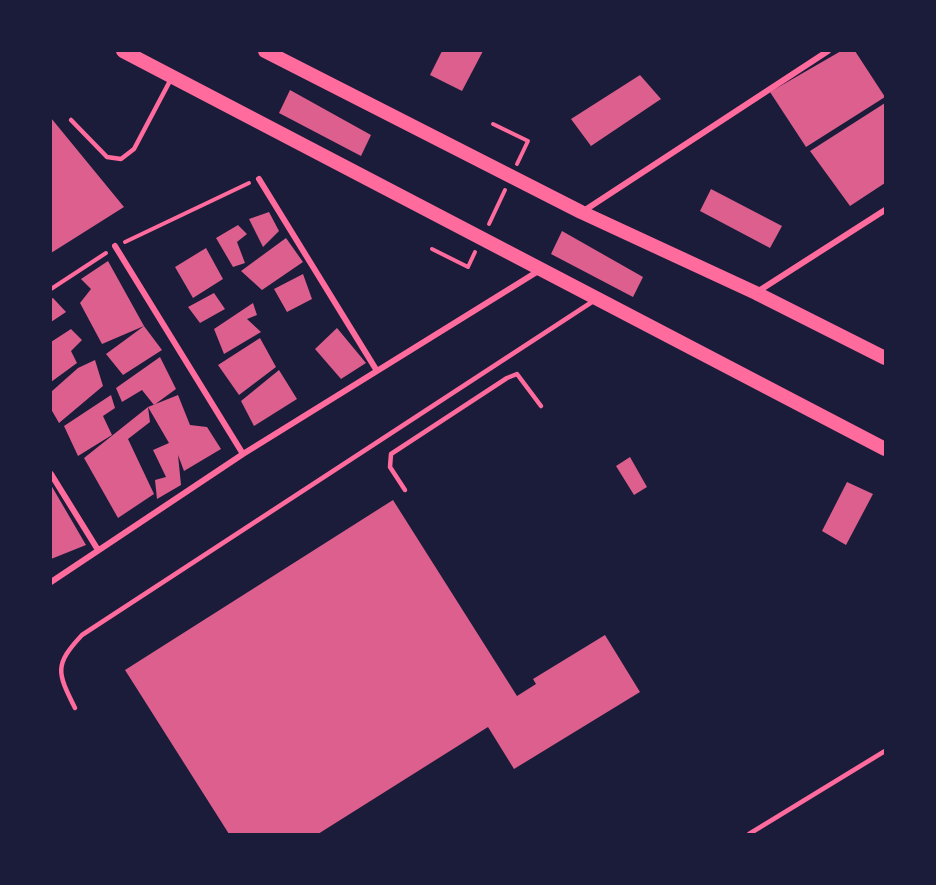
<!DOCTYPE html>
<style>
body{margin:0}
#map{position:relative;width:936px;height:885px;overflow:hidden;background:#1b1b3a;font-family:Manrope,sans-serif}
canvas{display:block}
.frame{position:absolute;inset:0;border:52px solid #1b1b3a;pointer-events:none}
</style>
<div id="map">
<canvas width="936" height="885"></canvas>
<div class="frame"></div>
</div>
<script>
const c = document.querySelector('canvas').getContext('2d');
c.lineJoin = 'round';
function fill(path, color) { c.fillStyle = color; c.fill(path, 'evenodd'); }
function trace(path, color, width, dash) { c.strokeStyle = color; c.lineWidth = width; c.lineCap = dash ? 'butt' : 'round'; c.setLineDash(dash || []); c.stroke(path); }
const building = new Path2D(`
 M 442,51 L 483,51 L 462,91 L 430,75 Z
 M 841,51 L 855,51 L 885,97 L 806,147 L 770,92 Z
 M 640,75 L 661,99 L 591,146 L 571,119 Z
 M 290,90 L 371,135 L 361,156 L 279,113 Z
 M 885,103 L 885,183 L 850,206 L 810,151 Z
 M 51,118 L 124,207 L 51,253 Z
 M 711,189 L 782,226 L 770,248 L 700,211 Z
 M 269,212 L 279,231 L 263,247 L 249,219 Z
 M 238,225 L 247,234 L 237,242 L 245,263 L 233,267 L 216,238 Z
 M 562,231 L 643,277 L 633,297 L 551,254 Z
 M 286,238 L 303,262 L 262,290 L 241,271 Z
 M 206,248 L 223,279 L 193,298 L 175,267 Z
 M 108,261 L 144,326 L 102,344 L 80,303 L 91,289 L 81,279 Z
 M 303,274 L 312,299 L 287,312 L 274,289 Z
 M 214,293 L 225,309 L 200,323 L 188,307 Z
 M 53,298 L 66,312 L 51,322 L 51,299 Z
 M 253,303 L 257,315 L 247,319 L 261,332 L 224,354 L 214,329 Z
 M 144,326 L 162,350 L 123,375 L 106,354 Z
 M 337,328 L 366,363 L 341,379 L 315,349 Z
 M 71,329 L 82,340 L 71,351 L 77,363 L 51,382 L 51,342 Z
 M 260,338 L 276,367 L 239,395 L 218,365 Z
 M 160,357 L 176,389 L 154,405 L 142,390 L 122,402 L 116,388 Z
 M 95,360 L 103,386 L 59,423 L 51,409 L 51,392 L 78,368 Z
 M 279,370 L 297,399 L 254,426 L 241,401 Z
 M 111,395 L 115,408 L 103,416 L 112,435 L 78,456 L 64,426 Z
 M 178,395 L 190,425 L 207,427 L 221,449 L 184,471 L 178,455 L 181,485 L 157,499 L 155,480 L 166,477 L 153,450 L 169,443 L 148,407 Z
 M 148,407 L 150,422 L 128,439 L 154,494 L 118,518 L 84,458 Z
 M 630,457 L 647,487 L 634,495 L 616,466 Z
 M 847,482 L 873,494 L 846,545 L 822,531 Z
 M 51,485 L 86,545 L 51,559 Z
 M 393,500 L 517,696 L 536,684 L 533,679 L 605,635 L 640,692 L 514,769 L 488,727 L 318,834 L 229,834 L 125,670 Z`);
const path = new Path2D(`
 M 493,124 L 528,141 L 517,164
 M 489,224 L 505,190
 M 125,242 L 249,183
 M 432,249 L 468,267 L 475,252
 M 51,289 L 106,253`);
const service = new Path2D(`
 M 71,120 L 107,157 L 121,159 L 134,149 L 171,79
 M 405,490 L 390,467 L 391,454 L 507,378 L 517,374 L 541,406
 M 75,708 C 57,672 54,665 82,635 L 595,300
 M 749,834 L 885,751`);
const minor = new Path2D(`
 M 259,179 L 377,371
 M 582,212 L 828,51
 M 115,246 L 243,454
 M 757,292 L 885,210
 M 51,474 L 98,550
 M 51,582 L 243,454 L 540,270`);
const trunk = new Path2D(`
 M 123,51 L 885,449
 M 265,51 L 581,212 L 756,293 L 885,358`);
fill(building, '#dd5f8e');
trace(path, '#ff6b9d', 4);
trace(service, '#ff6b9d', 4.5);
trace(minor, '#ff6b9d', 6);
trace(trunk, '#ff6b9d', 14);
</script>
